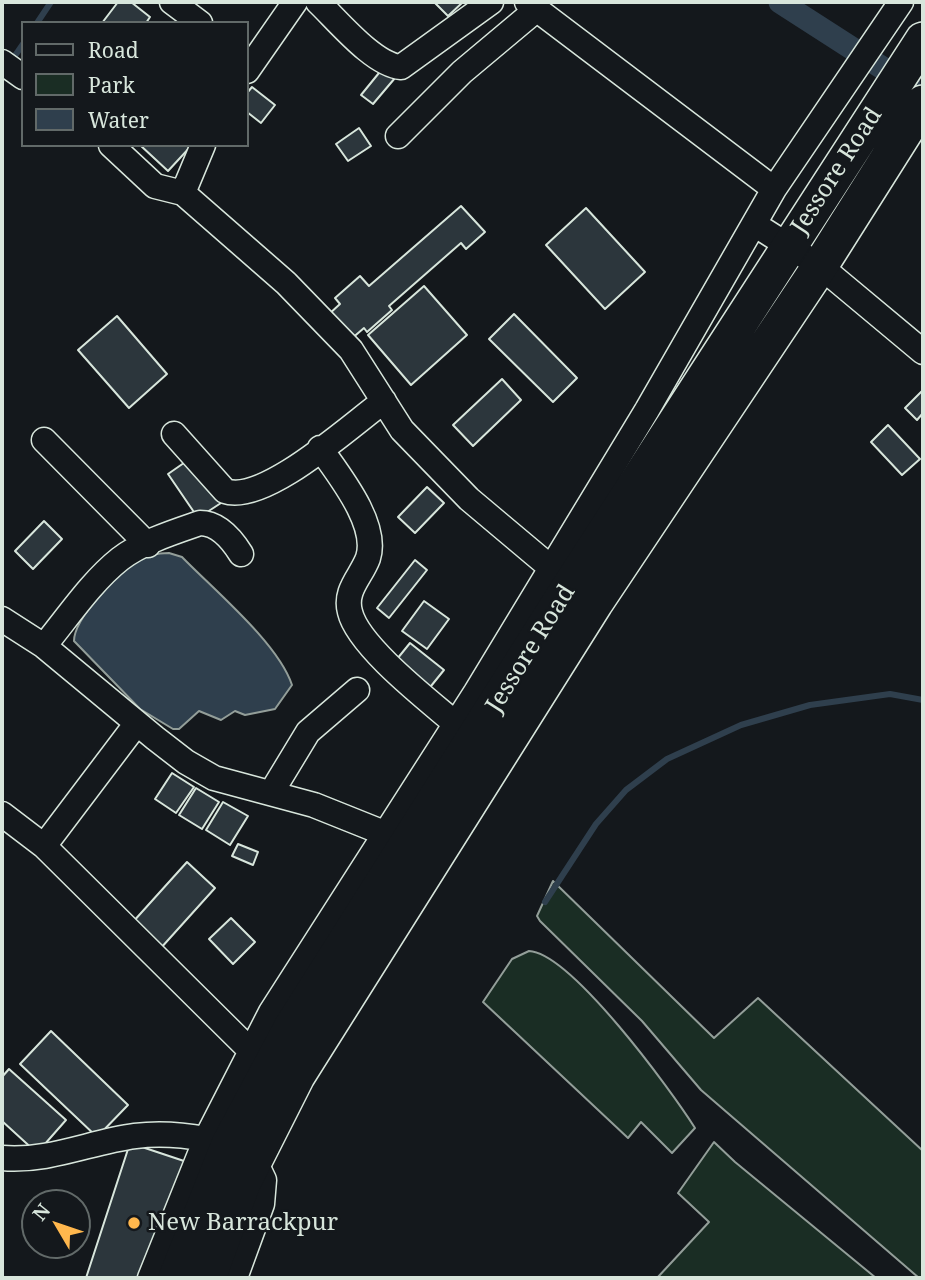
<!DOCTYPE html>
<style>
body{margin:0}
#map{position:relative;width:925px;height:1280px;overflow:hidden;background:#14181c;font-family:"Noto Serif",serif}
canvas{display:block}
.frame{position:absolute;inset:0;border:4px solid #d8e6dc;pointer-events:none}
.legend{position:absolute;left:21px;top:21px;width:228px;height:126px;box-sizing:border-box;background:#14181c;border:2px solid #626a69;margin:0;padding:9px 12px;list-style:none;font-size:21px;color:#d8e6dc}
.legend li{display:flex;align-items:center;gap:14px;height:35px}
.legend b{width:35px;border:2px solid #626a69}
.north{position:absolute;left:21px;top:1189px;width:70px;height:70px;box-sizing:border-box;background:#14181c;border:2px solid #626a69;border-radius:50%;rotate:309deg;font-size:19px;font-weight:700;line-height:28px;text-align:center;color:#d8e6dc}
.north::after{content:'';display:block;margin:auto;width:24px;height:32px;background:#ffb74d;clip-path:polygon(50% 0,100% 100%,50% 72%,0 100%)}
</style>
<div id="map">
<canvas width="925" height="1280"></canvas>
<div class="frame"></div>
<ul class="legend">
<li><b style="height:9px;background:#14181c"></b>Road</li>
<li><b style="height:19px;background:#1a2d24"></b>Park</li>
<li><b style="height:19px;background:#2f3f4d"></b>Water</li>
</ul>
<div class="north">N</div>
</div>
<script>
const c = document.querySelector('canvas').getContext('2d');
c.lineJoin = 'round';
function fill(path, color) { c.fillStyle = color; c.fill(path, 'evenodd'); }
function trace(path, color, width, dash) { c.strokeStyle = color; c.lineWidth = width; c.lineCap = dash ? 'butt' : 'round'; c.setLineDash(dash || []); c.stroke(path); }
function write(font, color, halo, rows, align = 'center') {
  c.font = font + ' "Noto Serif",serif'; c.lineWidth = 5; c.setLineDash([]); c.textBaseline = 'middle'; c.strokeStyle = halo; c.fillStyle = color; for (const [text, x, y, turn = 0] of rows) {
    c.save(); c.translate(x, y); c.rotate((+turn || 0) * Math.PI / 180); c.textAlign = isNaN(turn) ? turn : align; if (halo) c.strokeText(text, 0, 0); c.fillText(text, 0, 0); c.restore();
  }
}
const green = new Path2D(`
 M 553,881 L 714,1038 L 758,998 L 923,1151 L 923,1278 L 919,1278 L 701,1090 L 642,1021 L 540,921 L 537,916 Z
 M 529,951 C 571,953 671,1090 695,1128 L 672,1153 L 641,1122 L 628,1138 L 483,1002 L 512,959 Z
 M 714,1142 L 735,1162 L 876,1278 L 657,1278 L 709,1222 L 678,1193 Z`);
const water = new Path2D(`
 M 169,553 L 182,557 C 214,590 278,643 292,685 L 275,709 L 245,715 L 235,711 L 221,720 L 199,711 L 179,729 L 173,729 L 140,709 L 74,641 C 74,618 118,573 137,561 C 147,555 158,553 169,553 Z`);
const stream = new Path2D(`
 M 37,23 L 51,2
 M 10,63 L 23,44
 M 545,902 L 596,824 L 626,790 L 667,759 L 741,725 L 810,705 L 890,694 L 923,700`);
const canal = new Path2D(`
 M 780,2 L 909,85`);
const building = new Path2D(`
 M 118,2 L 131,2 L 150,17 L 146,23 L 102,23 Z
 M 434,2 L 463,2 L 448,16 Z
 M 383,68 L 395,78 L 373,104 L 361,95 Z
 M 252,87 L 275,105 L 261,123 L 247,112 L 247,93 Z
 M 359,128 L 371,146 L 348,161 L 336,144 Z
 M 140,145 L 192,145 L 168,171 Z
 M 461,206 L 485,232 L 466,249 L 461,243 L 389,306 L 392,310 L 367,332 L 364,328 L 350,340 L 328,315 L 340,304 L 335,298 L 360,276 L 369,286 Z
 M 586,208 L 645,272 L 605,309 L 546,245 Z
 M 424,286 L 467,335 L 411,385 L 368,335 Z
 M 514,314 L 577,378 L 553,402 L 489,339 Z
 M 117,316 L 167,374 L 129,408 L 78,350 Z
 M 502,379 L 521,400 L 473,446 L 453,425 Z
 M 923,390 L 923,413 L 917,420 L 905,408 Z
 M 888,425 L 920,459 L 902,475 L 871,442 Z
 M 191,458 L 221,503 L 198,518 L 168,474 Z
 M 427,487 L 444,503 L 415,533 L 398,517 Z
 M 44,521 L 62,539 L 33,569 L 15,551 Z
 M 415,560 L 427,570 L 389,618 L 377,608 Z
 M 424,601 L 449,619 L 427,649 L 402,631 Z
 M 410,643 L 444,670 L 427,691 L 393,664 Z
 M 172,773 L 194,787 L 176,813 L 155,799 Z
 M 196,788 L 219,802 L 202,829 L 179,815 Z
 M 223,802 L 248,816 L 230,845 L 206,830 Z
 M 238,844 L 258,852 L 253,865 L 232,856 Z
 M 187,862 L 215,888 L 160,949 L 132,923 Z
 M 231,918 L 255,942 L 233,964 L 209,939 Z
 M 51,1031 L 128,1105 L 97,1137 L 20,1064 Z
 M 9,1069 L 66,1120 L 37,1153 L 2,1121 L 2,1077 Z
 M 130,1143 L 187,1162 L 145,1278 L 86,1278 Z`);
const minor = new Path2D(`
 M 172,2 L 200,23
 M 318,2 C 338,21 374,65 401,67 L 491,2
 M 527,2 L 774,189
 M 2,62 L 23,77
 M 247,71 L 295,2
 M 398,136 L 462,72 L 536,10
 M 111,145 L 155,186 L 183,193 L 286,283 L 351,350 L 402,430 L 469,499 L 563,578
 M 183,193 L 203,145
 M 754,224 L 820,266 L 923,352
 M 174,434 L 225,491 C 264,505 351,425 384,401
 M 44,440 L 148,545
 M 320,448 C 338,474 379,524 368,558 C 361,577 344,590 350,612 C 358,646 428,700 456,724
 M 2,619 L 44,646 L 155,738 L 186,762 L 214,778 L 314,805 L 399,839
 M 44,646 C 68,617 91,582 120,559 C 142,542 174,532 200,523 C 218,523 231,538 241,554
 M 271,793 L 308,732 L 357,690
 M 2,814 L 44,846 L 260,1060
 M 44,846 L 137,723
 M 2,1158 C 49,1162 90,1142 135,1136 C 157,1133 184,1135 206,1139
 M 150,1278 L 206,1139 L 271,1012 L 476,692 L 647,410 L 774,189 L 901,2
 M 235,1278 L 262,1204 L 264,1180 L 254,1159`);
const highway = new Path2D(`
 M 176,1278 L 229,1144 L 292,1026 L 571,584 L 923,40
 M 208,1278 L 243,1183 L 297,1076 L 595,603 L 820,266 L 923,103`);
const markers = [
 [134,1223,7,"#ffb74d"]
];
const streetNames = [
 ["Jessore Road",837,171,-57],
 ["Jessore Road",531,649,-58]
];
const poiNames = [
 ["New Barrackpur",148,1223]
];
fill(green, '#1a2d24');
trace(green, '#939e99', 2);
fill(water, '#2f3f4d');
trace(water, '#939e99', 2);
trace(stream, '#2f3f4d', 6);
trace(canal, '#2f3f4d', 23);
fill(building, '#2c363c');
trace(building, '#d8e6dc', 2);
trace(minor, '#d8e6dc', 27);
trace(highway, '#d8e6dc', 38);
trace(minor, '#14181c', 24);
trace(highway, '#14181c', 35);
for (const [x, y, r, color] of markers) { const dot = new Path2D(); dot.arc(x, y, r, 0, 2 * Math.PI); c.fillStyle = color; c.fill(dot); trace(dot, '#14181c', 2.5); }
write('24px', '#d8e6dc', '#14181c', streetNames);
write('24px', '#d8e6dc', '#14181c', poiNames, 'left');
</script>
